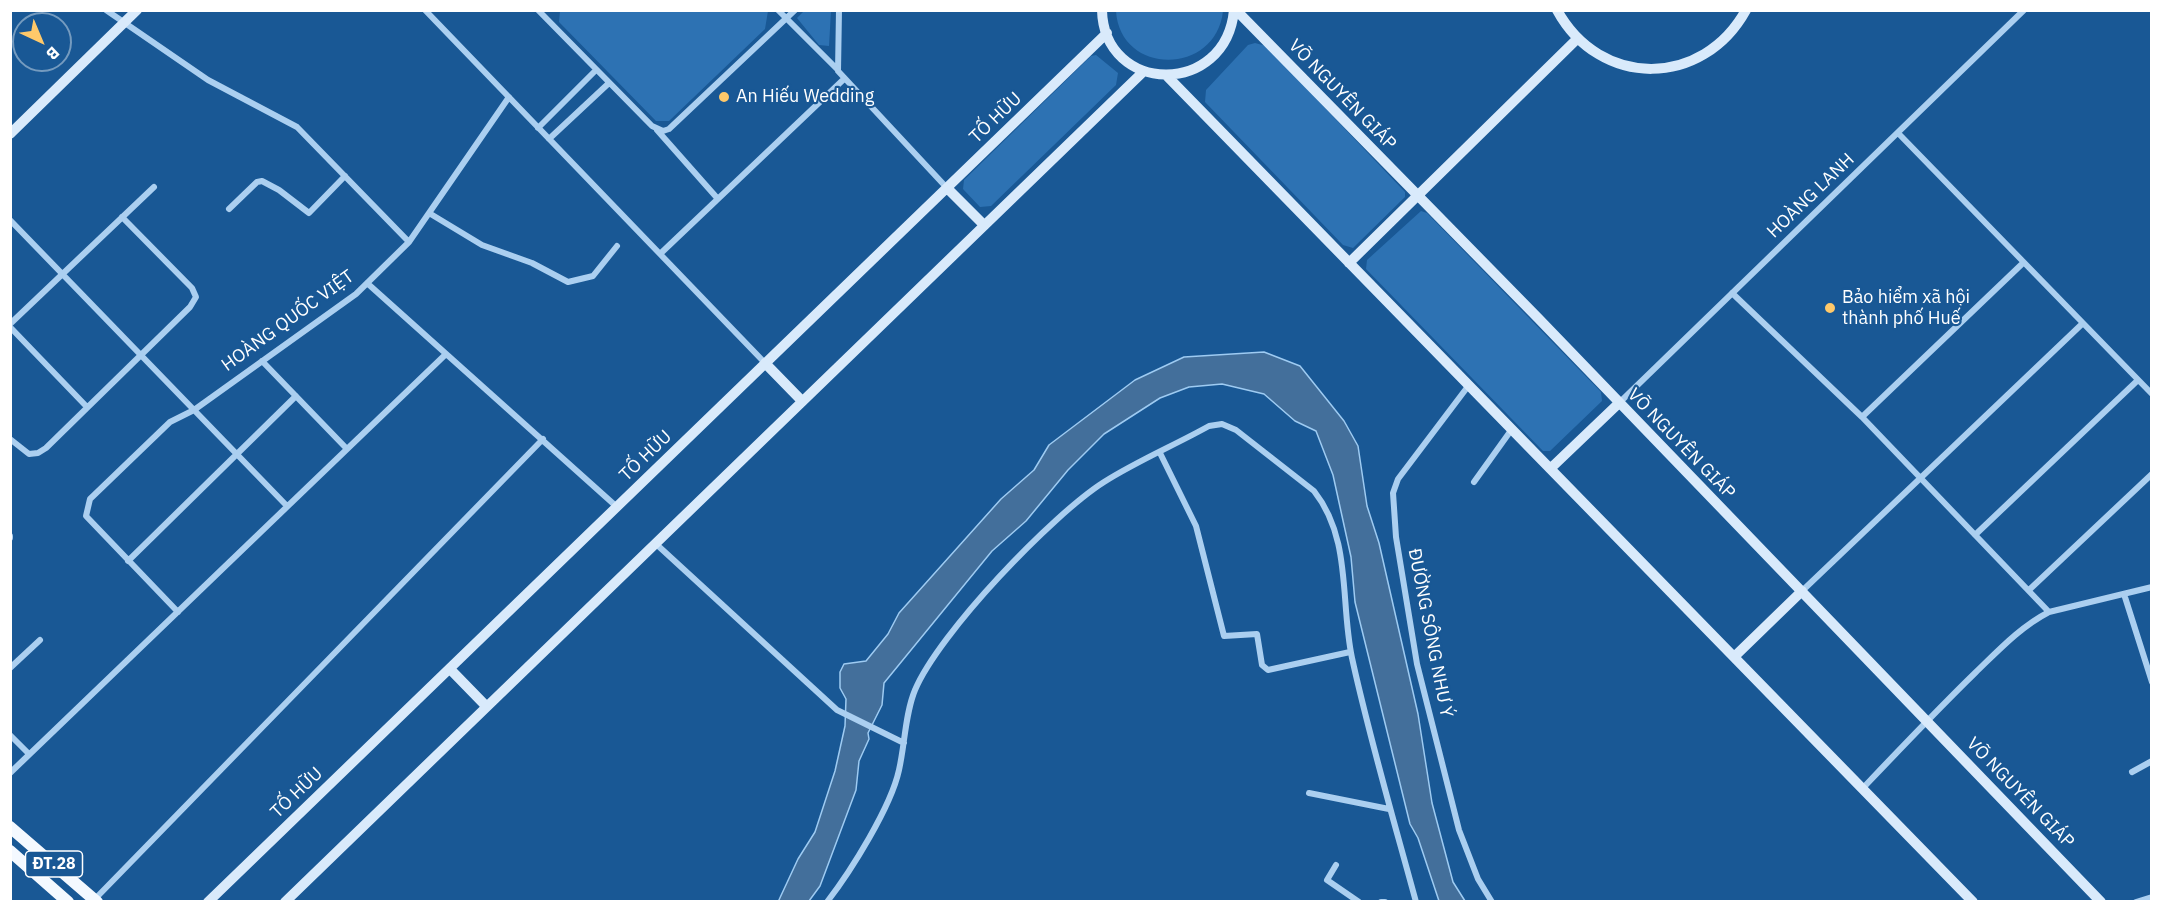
<!DOCTYPE html>
<meta charset="utf-8">
<style>
body{margin:0}
#map{position:relative;width:2162px;height:912px;overflow:hidden;background:#195895;font-family:"IBM Plex Sans",sans-serif}
canvas{display:block}
.frame{position:absolute;inset:0;border:12px solid #fff;pointer-events:none}
.north{position:absolute;left:12px;top:12px;width:60px;height:60px;box-sizing:border-box;background:#195895;border:2px solid #759bbf;border-radius:50%;rotate:136deg;font-size:16px;font-weight:700;line-height:24px;text-align:center;color:#fff}
.north::after{content:'';display:block;margin:auto;width:21px;height:27px;background:#ffc96a;clip-path:polygon(50% 0,100% 100%,50% 72%,0 100%)}
</style>
<div id="map">
<canvas width="2162" height="912"></canvas>
<div class="frame"></div>
<div class="north">B</div>
</div>
<script>
const c = document.querySelector('canvas').getContext('2d');
c.lineJoin = 'round';
function fill(path, color) { c.fillStyle = color; c.fill(path, 'evenodd'); }
function trace(path, color, width, dash) { c.strokeStyle = color; c.lineWidth = width; c.lineCap = dash ? 'butt' : 'round'; c.setLineDash(dash || []); c.stroke(path); }
function write(font, color, halo, rows, align = 'center') {
  c.font = font + ' "IBM Plex Sans",sans-serif'; c.lineWidth = 4.5; c.setLineDash([]); c.textBaseline = 'middle'; c.strokeStyle = halo; c.fillStyle = color; for (const [text, x, y, turn = 0] of rows) {
    c.save(); c.translate(x, y); c.rotate((+turn || 0) * Math.PI / 180); c.textAlign = isNaN(turn) ? turn : align; if (halo) c.strokeText(text, 0, 0); c.fillText(text, 0, 0); c.restore();
  }
}
const green = new Path2D(`
 M 805,10 L 831,11 L 829,46 L 819,45 L 797,18 Z
 M 560,11 L 560,10 L 768,11 L 765,29 L 669,121 L 656,121 L 559,22 Z
 M 1116,11 L 1116,10 L 1223,11 C 1216,76 1120,76 1116,11 Z
 M 1255,43 L 1266,46 L 1405,192 L 1405,197 L 1353,248 L 1343,245 L 1205,102 L 1206,90 L 1248,45 Z
 M 1096,55 L 1118,73 L 1116,85 L 991,206 L 980,207 L 963,189 L 964,180 L 1091,56 Z
 M 1421,211 L 1427,213 L 1601,392 L 1602,401 L 1550,451 L 1543,451 L 1366,269 L 1367,260 Z`);
const water = new Path2D(`
 M 1264,352 L 1300,366 L 1344,421 L 1358,446 L 1367,506 L 1379,543 L 1418,714 L 1432,803 L 1453,882 L 1465,901 L 1439,901 L 1418,838 L 1410,824 L 1355,602 L 1351,557 L 1333,475 L 1316,431 L 1295,421 L 1264,394 L 1222,384 L 1189,387 L 1160,398 L 1104,434 L 1068,470 L 1026,521 L 992,551 L 884,683 L 882,705 L 868,733 L 869,739 L 859,761 L 856,790 L 820,886 L 809,901 L 778,902 L 798,859 L 815,832 L 835,771 L 845,726 L 846,699 L 840,688 L 840,672 L 844,664 L 866,661 L 888,634 L 899,613 L 1001,499 L 1034,470 L 1049,445 L 1135,380 L 1184,357 Z`);
const street = new Path2D(`
 M 106,10 L 208,80 L 297,127 L 409,242
 M 425,10 L 765,363
 M 538,10 L 652,126 L 663,131 L 669,129 L 795,10
 M 778,10 L 837,69
 M 839,10 L 838,71 L 947,188
 M 538,128 L 596,70
 M 657,130 L 718,199
 M 1898,133 L 2152,394
 M 549,139 L 609,83
 M 229,209 L 257,182 L 262,181 L 279,190 L 309,213 L 345,176
 M 429,213 L 482,245 L 532,263 L 568,282 L 593,276 L 617,246
 M 10,220 L 287,506
 M 660,254 L 844,79
 M 367,283 L 617,507
 M 1732,293 L 1862,417 L 2049,612
 M 10,324 L 154,187
 M 10,327 L 87,407
 M 262,361 L 347,449
 M 1469,385 L 1398,479 L 1393,493 L 1396,537 L 1417,664 L 1459,830 L 1478,879 L 1492,902
 M 1618,404 L 2024,10
 M 1862,417 L 2023,263
 M 10,439 L 29,454 L 38,453 L 46,448 L 190,307 L 196,297 L 192,288 L 122,217
 M 1160,453 L 1196,526 L 1224,636 L 1257,634 L 1262,665 L 1268,670 L 1350,652
 M 1474,482 L 1512,429
 M 1975,535 L 2138,380
 M 10,536 L 10,538
 M 655,543 L 837,710 L 904,743
 M 128,561 L 296,396
 M 2029,590 L 2152,474
 M 1802,591 L 2082,324
 M 2124,594 L 2152,682
 M 178,612 L 86,516 L 90,499 L 170,422 L 194,410 L 356,294 L 409,242 L 509,97
 M 10,668 L 40,640
 M 10,735 L 29,754
 M 2132,772 L 2152,761
 M 10,773 L 446,354
 M 1863,788 C 1900,749 1937,710 1975,673 C 1998,651 2020,627 2049,612 L 2152,587
 M 1309,793 L 1389,809
 M 1336,865 L 1327,880 L 1359,902
 M 94,900 L 543,439
 M 827,902 C 851,871 891,807 899,770 C 905,744 905,714 915,690 C 939,633 1052,515 1104,482 C 1137,461 1175,445 1209,426 L 1222,424 L 1236,430 L 1314,491 C 1352,539 1340,602 1352,658 C 1370,740 1394,821 1416,902
 M 1381,902 L 1385,902
 M 2136,902 L 2152,897`);
const secondary = new Path2D(`
 M 1102,10 C 1104,95 1226,97 1234,10
 M 1236,10 L 1538,318 L 2101,902
 M 1557,10 C 1600,89 1703,88 1746,10
 M 1166,75 L 1973,902
 M 10,134 L 137,10
 M 947,188 L 984,225
 M 1349,263 L 1577,39
 M 765,363 L 802,401
 M 1551,468 L 1618,404
 M 1734,657 L 1802,591
 M 450,669 L 486,706
 M 208,902 L 1107,33
 M 285,902 L 1144,71`);
const primary = new Path2D(`
 M 10,827 L 97,902
 M 10,851 L 68,902`);
const markers = [
 [724,97,6,"#ffc96a"],
 [1830,308,6,"#ffc96a"]
];
const shields = [
 [54,864,57]
];
const shieldNames = [
 ["ĐT.28",54,864]
];
const streetNames = [
 ["VÕ NGUYÊN GIÁP",1342,95,46],
 ["TỐ HỮU",996,118,-44],
 ["HOÀNG LANH",1811,196,-44],
 ["HOÀNG QUỐC VIỆT",288,321,-36],
 ["VÕ NGUYÊN GIÁP",1681,444,46],
 ["TỐ HỮU",646,456,-44],
 ["ĐƯỜNG SÔNG NHƯ Ý",1430,633,79],
 ["TỐ HỮU",297,793,-44],
 ["VÕ NGUYÊN GIÁP",2020,793,46]
];
const poiNames = [
 ["An Hiếu Wedding",736,97],
 ["Bảo hiểm xã hội",1842,298],
 ["thành phố Huế",1842,319]
];
fill(green, '#2d72b3');
fill(water, '#436f9b');
trace(water, '#9ecbf2', 1.5);
trace(street, '#abcff0', 6);
trace(secondary, '#d9eafb', 10);
trace(primary, '#f4f9ff', 12);
for (const [x, y, r, color] of markers) { const dot = new Path2D(); dot.arc(x, y, r, 0, 2 * Math.PI); c.fillStyle = color; c.fill(dot); trace(dot, '#195895', 2); }
for (const [x, y, w] of shields) { const box = new Path2D(); box.roundRect(x - w / 2, y - 13, w, 26, 4.5); c.fillStyle = '#195895'; c.fill(box); trace(box, '#fff', 1.5); }
write('bold 16px', '#fff', null, shieldNames);
write('18px', '#fff', '#195895', streetNames);
write('18px', '#fff', '#195895', poiNames, 'left');
</script>
